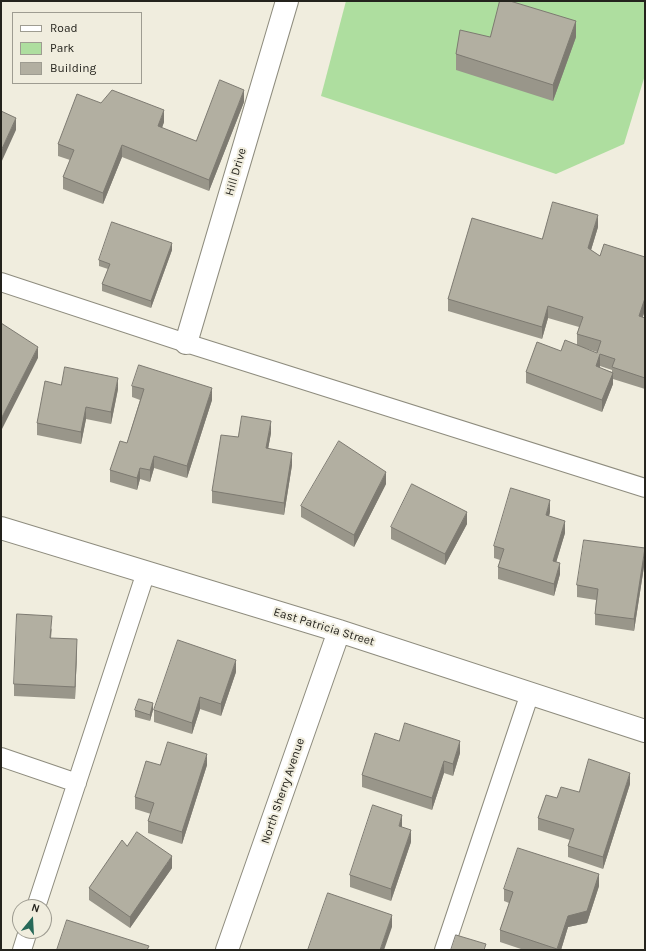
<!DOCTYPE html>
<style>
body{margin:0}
#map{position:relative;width:646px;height:951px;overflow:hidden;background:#f0edde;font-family:Karla,sans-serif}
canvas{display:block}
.frame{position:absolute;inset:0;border:2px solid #24231d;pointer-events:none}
.legend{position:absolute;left:12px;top:12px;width:130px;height:72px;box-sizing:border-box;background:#f0edde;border:1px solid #9e9c91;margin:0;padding:5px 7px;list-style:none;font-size:12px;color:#24231d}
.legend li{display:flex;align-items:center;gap:8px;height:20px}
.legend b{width:20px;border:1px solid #9e9c91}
.north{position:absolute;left:12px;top:899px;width:40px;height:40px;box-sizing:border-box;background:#f0edde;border:1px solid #9e9c91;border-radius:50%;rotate:18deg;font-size:11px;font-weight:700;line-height:16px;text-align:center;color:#24231d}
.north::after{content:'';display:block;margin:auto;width:14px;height:18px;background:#276959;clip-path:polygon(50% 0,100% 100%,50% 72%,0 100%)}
</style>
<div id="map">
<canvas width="646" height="951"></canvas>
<div class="frame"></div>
<ul class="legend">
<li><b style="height:5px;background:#fff"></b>Road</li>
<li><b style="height:11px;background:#aede9f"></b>Park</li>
<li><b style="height:11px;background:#b2afa1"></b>Building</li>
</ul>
<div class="north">N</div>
</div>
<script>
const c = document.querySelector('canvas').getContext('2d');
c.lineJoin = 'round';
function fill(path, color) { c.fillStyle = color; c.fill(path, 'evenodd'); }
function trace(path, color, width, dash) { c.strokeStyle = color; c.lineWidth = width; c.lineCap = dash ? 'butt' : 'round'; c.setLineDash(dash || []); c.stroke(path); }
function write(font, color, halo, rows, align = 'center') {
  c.font = font + ' Karla,sans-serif'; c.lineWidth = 4; c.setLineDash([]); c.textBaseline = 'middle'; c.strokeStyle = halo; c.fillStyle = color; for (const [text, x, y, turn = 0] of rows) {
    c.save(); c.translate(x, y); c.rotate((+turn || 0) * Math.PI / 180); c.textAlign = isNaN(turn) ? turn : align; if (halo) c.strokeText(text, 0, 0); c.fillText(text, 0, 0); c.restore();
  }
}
const green = new Path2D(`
 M 346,1 L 645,1 L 645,75 L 624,144 L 556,174 L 321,96 Z`);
const service = new Path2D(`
 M 1,282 L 186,343 L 645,488
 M 1,757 L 77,783
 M 36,907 L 146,572
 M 22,950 L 28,931
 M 444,950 L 530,693`);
const minor = new Path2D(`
 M 186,343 L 287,1
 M 1,528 L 339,631 L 645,731
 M 227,950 L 339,631`);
const wall = new Path2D(`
 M 576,37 L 553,101 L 456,70 L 456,54 Z
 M 244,102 L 209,191 L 122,157 L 103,204 L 63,189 L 63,177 L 70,160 L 58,156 L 58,144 L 101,103 L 164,122 L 162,128 L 196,141 Z
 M 598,227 L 591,250 L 600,256 L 645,257 L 645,310 L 643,317 L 645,318 L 645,389 L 613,379 L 613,384 L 602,412 L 526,383 L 526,372 L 561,351 L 577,345 L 577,334 L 579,327 L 548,318 L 542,339 L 448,311 L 448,299 L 542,239 ZM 578,346 L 597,352 L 597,353 ZM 600,366 L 612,370 L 612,372 L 600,368 Z
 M 172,250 L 151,308 L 102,291 L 102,284 L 108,269 L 99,266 L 99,260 Z
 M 61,385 L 118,389 L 111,424 L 86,419 L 81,444 L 37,435 L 37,423 Z
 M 132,386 L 212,400 L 187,478 L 154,468 L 150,482 L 140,479 L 137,490 L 110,482 L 110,470 L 127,443 L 140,400 L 132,397 Z
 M 271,433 L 268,449 L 292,465 L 284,515 L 212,503 L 212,491 L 238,437 Z
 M 386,484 L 354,547 L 301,517 L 301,506 Z
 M 550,512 L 549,516 L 565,533 L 556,562 L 560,574 L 554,596 L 498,579 L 498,567 L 500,560 L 494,558 L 494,546 Z
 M 467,524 L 445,565 L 391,539 L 391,527 Z
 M 645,560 L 634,631 L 595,625 L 595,614 L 596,600 L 577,597 L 577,585 Z
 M 52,628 L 51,638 L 77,651 L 75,699 L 14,696 L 14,684 Z
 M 236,672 L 221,716 L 200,709 L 192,734 L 154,722 L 154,710 Z
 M 135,710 L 153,710 L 150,721 L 135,717 Z
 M 399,741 L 460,753 L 453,776 L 444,773 L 432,810 L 362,787 L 362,775 Z
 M 160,765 L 207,765 L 182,844 L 148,833 L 148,821 L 151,814 L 135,809 L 135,797 Z
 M 630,784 L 603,869 L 568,857 L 568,846 L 570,840 L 538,830 L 538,818 L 557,798 Z
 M 411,842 L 391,901 L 350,887 L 350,875 Z
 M 127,846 L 172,868 L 130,928 L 89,900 L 89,888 Z
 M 599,886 L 587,923 L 568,927 L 561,950 L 524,950 L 500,942 L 500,930 L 509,903 L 504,901 L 504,889 Z`);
const shadedWall = new Path2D(`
 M 576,21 L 576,37 L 553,101 L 553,85 Z
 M 244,90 L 244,102 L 209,191 L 209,180 Z
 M 164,110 L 164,122 L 158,138 L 158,126 Z
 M 16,118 L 16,130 L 1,163 L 1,151 Z
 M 122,145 L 122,157 L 103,204 L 103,193 Z
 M 598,215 L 598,227 L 588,260 L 588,248 Z
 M 172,243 L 172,250 L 151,308 L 151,301 Z
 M 645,298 L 645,310 L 639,328 L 639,316 Z
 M 548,306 L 548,318 L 542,339 L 542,327 Z
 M 38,347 L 38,358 L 1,431 L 1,419 Z
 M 600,354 L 600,366 L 596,378 L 596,366 Z
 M 613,373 L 613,384 L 602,412 L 602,400 Z
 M 118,378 L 118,389 L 111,424 L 111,412 Z
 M 212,388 L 212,400 L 187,478 L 187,466 Z
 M 86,407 L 86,419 L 81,444 L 81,432 Z
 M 271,421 L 271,433 L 266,460 L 266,448 Z
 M 292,453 L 292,465 L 284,515 L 284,503 Z
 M 154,456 L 154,468 L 150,482 L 150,470 Z
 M 140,468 L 140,479 L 137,490 L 137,478 Z
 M 386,472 L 386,484 L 354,547 L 354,535 Z
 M 550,500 L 550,512 L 546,527 L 546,515 Z
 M 467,512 L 467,524 L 445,565 L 445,554 Z
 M 565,521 L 565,533 L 553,573 L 553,561 Z
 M 645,548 L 645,560 L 634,631 L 634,619 Z
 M 560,563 L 560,574 L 554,596 L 554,584 Z
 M 77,639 L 77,651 L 75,699 L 75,687 Z
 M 236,660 L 236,672 L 221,716 L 221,704 Z
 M 200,697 L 200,709 L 192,734 L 192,723 Z
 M 153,703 L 153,710 L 150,721 L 150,715 Z
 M 460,741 L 460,753 L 453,776 L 453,764 Z
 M 207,754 L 207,765 L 182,844 L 182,832 Z
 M 444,761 L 444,773 L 432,810 L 432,798 Z
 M 630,773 L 630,784 L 603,869 L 603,857 Z
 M 402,815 L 402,827 L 399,838 L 399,826 Z
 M 411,830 L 411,842 L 391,901 L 391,889 Z
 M 172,856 L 172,868 L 130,928 L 130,917 Z
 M 599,874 L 599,886 L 587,923 L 568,927 L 561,950 L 557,950 L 568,916 Z
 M 392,915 L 392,927 L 384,950 L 380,950 Z`);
const building = new Path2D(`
 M 500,1 L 510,1 L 576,21 L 553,85 L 456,54 L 460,30 L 490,37 Z
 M 220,80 L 244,90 L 209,180 L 122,145 L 103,193 L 63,177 L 74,150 L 58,144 L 77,94 L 101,103 L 112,90 L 164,110 L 158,126 L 196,141 Z
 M 1,111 L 16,118 L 1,151 Z
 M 553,202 L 598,215 L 588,248 L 600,256 L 604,244 L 645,257 L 645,298 L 639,316 L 645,318 L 645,378 L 612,367 L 615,359 L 600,354 L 596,366 L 613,373 L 602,400 L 526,372 L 537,342 L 561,351 L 565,340 L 597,353 L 601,341 L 577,334 L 583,317 L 548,306 L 542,327 L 448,299 L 472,218 L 542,239 Z
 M 112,222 L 172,243 L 151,301 L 102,284 L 110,264 L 99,260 Z
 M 1,323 L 38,347 L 1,419 Z
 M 139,365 L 212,388 L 187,466 L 154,456 L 150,470 L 140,468 L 137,478 L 110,470 L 120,441 L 127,443 L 144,389 L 132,386 Z
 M 65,367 L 118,378 L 111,412 L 86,407 L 81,432 L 37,423 L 45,381 L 61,385 Z
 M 242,416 L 271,421 L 266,448 L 292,453 L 284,503 L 212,491 L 221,435 L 238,437 Z
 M 339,441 L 386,472 L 354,535 L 301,506 Z
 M 412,484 L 467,512 L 445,554 L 391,527 Z
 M 511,488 L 550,500 L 546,515 L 565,521 L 553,561 L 560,563 L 554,584 L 498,567 L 504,549 L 494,546 Z
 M 584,540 L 645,548 L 634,619 L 595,614 L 598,589 L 577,585 Z
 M 17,614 L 52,616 L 50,638 L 77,639 L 75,687 L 14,684 Z
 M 178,640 L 236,660 L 221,704 L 200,697 L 192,723 L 154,710 Z
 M 139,699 L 153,703 L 150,715 L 135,710 Z
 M 405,723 L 460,741 L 453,764 L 444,761 L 432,798 L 362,775 L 375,733 L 399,741 Z
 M 168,742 L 207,754 L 182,832 L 148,821 L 154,803 L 135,797 L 146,761 L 160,765 Z
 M 589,759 L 630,773 L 603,857 L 568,846 L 574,829 L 538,818 L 546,795 L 557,798 L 561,787 L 579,792 Z
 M 373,805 L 402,815 L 399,826 L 411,830 L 391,889 L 350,875 Z
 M 137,832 L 172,856 L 130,917 L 89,888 L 122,840 L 127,846 Z
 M 518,848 L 599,874 L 587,911 L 568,916 L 557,949 L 500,930 L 513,892 L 504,889 Z
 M 328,893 L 392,915 L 380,950 L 308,950 Z
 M 67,920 L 149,946 L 147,950 L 57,950 Z
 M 456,935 L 486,944 L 484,950 L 451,950 Z`);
const streetNames = [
 ["Hill Drive",236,172,-74],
 ["East Patricia Street",324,627,17],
 ["North Sherry Avenue",283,791,-71]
];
fill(green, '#aede9f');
trace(service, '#8e8c7e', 20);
trace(minor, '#8e8c7e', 24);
trace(service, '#fff', 18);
trace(minor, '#fff', 22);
fill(wall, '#99968a');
fill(shadedWall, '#7d7a71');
fill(building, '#b2afa1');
trace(building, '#7d7a71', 1);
write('12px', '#24231d', '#f0edde', streetNames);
</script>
